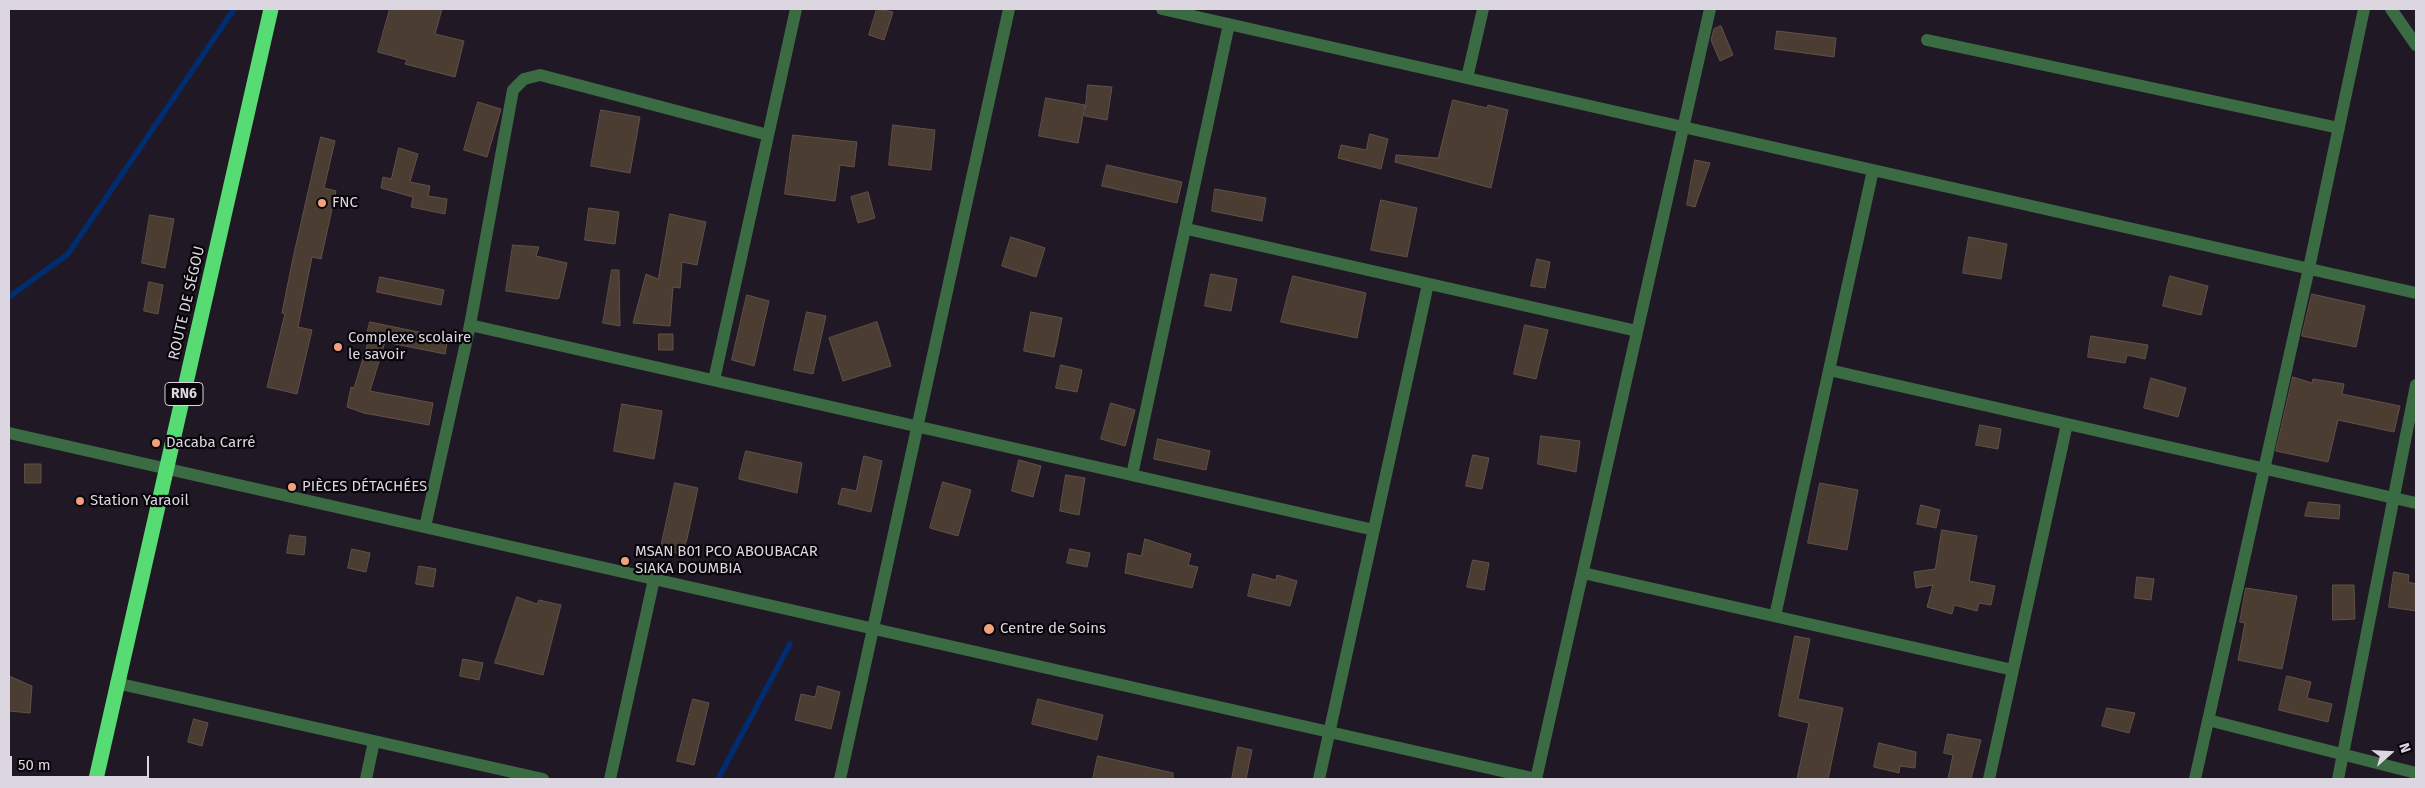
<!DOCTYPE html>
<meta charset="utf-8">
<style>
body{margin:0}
#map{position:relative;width:2425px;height:788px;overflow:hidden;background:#201825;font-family:"Fira Sans",sans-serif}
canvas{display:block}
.frame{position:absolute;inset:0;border:10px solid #dbd6df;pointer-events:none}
.north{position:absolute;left:2365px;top:728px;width:50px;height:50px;-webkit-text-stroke:4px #08050a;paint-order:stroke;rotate:71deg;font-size:14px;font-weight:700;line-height:20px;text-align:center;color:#dbd6df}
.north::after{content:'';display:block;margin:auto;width:18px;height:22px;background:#dbd6df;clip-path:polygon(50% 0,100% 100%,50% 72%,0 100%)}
.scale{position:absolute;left:10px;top:756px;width:139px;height:22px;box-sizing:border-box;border:2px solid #dbd6df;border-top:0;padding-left:6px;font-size:15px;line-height:18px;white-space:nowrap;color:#dbd6df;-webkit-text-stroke:4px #08050a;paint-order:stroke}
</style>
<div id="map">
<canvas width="2425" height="788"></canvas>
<div class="frame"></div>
<div class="north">N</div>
<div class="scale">50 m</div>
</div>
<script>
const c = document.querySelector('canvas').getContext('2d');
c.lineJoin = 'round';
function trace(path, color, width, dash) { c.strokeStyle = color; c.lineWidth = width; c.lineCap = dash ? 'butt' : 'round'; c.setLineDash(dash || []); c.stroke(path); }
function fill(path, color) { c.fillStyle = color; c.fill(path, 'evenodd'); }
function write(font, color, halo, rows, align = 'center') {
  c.font = font + ' "Fira Sans",sans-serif'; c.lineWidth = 4.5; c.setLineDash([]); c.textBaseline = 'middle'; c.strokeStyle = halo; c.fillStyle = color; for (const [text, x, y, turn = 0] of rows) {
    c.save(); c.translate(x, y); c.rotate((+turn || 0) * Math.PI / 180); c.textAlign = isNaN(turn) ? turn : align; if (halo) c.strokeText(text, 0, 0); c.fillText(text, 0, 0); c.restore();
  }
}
const stream = new Path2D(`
 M 9,297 L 68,254 L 234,9
 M 718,779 L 790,644`);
const building = new Path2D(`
 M 390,9 L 442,9 L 435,34 L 464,41 L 455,77 L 405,64 L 407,60 L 378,52 Z
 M 877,9 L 893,12 L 884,40 L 869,35 Z
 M 1721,26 L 1733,55 L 1720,61 L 1711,40 L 1714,29 Z
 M 1777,31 L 1836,38 L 1834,57 L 1775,49 Z
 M 1088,85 L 1112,87 L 1107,120 L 1085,116 Z
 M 1046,98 L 1085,105 L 1078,143 L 1039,136 Z
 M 1453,100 L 1487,108 L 1488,105 L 1508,110 L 1491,188 L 1395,162 L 1396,155 L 1438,158 Z
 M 478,102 L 501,109 L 487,157 L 464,150 Z
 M 601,110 L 640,117 L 630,173 L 591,166 Z
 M 893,125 L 935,130 L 931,170 L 889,165 Z
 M 1370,134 L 1388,139 L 1381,169 L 1338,158 L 1341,145 L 1366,150 Z
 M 793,135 L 857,142 L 854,167 L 840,165 L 835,201 L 785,194 Z
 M 321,137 L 335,141 L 324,188 L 336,191 L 321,259 L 312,257 L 298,327 L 312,330 L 297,394 L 267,387 L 285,314 L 282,313 L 293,258 Z
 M 399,148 L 418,154 L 410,182 L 430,186 L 428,196 L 447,199 L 445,214 L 411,207 L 413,197 L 381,188 L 383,177 L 391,179 Z
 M 1695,160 L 1710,163 L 1695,207 L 1687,205 Z
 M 1107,165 L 1182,182 L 1177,203 L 1102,186 Z
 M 1215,189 L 1266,198 L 1262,221 L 1212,211 Z
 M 868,192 L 875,218 L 858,223 L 851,197 Z
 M 1381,200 L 1417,208 L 1407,257 L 1371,250 Z
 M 589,208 L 619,212 L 615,244 L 585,240 Z
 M 670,214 L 706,222 L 697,265 L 682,262 L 680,288 L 673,287 L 670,326 L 633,323 L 646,274 L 658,279 Z
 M 150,215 L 174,219 L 165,268 L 142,263 Z
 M 1011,237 L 1045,248 L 1036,277 L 1002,266 Z
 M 1969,237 L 2007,244 L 2001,279 L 1963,273 Z
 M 513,245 L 539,247 L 536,256 L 567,263 L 559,298 L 557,299 L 506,291 Z
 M 1537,259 L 1550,262 L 1545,288 L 1531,286 Z
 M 612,270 L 619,270 L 620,326 L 603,323 Z
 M 1211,274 L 1237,279 L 1231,311 L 1205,306 Z
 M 1293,276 L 1366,293 L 1357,338 L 1281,322 Z
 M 2170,276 L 2208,286 L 2201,315 L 2163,306 Z
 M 380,277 L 444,290 L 441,305 L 377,292 Z
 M 149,282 L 163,285 L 158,314 L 144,311 Z
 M 2312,294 L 2365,306 L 2356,347 L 2302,336 Z
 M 747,295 L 769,301 L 754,366 L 732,360 Z
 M 807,312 L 826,316 L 813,374 L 794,370 Z
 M 1031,312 L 1062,318 L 1054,357 L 1024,351 Z
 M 370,322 L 448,338 L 445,354 L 385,342 L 370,391 L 433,403 L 429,425 L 364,413 L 347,407 L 351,387 L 354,388 L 369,339 L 366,338 Z
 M 877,322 L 891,366 L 843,381 L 829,338 Z
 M 1525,325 L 1548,330 L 1536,379 L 1514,374 Z
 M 659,334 L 673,334 L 673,350 L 659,350 Z
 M 2091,336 L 2148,345 L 2145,359 L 2127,355 L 2125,363 L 2088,357 Z
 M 1061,365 L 1082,370 L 1077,392 L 1056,388 Z
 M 2293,377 L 2312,383 L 2313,379 L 2344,384 L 2342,394 L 2400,406 L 2394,432 L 2338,420 L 2328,462 L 2276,451 Z
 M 2151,378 L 2186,388 L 2178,417 L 2144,408 Z
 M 1111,403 L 1135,410 L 1125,446 L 1101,439 Z
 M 622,404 L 662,411 L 654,459 L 614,451 Z
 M 1980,425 L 2001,429 L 1998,449 L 1976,445 Z
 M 1541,436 L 1580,441 L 1576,472 L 1538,464 Z
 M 1158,439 L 1210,451 L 1206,470 L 1154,459 Z
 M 746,451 L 802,463 L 797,493 L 739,479 Z
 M 1473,455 L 1489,458 L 1482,489 L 1466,486 Z
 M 864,456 L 882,461 L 871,512 L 838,504 L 842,488 L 856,491 Z
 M 1019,460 L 1041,466 L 1033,497 L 1012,491 Z
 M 25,464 L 41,464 L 41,483 L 25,483 Z
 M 1066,475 L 1085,478 L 1079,515 L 1060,511 Z
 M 943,482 L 971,490 L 958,536 L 930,528 Z
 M 675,483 L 698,488 L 687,539 L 681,555 L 661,547 Z
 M 1820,483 L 1858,490 L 1847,550 L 1808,543 Z
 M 2309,502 L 2340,505 L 2339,519 L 2305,516 Z
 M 1921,505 L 1940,510 L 1936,528 L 1917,524 Z
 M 1942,530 L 1977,536 L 1969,581 L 1995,586 L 1991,605 L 1979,603 L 1977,611 L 1954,605 L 1952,614 L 1927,607 L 1933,585 L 1916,588 L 1914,572 L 1935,569 Z
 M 290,535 L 306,537 L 304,555 L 287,553 Z
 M 1145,539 L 1191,554 L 1188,565 L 1198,567 L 1192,588 L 1125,573 L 1128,553 L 1141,556 Z
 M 352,549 L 370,553 L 366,572 L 348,568 Z
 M 1070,549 L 1090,553 L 1087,567 L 1067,563 Z
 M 1473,560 L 1489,563 L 1484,590 L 1467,587 Z
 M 419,566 L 436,569 L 433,587 L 416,584 Z
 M 2394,572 L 2409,575 L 2408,582 L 2416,584 L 2416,611 L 2389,607 Z
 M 1253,574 L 1276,580 L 1277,575 L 1297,581 L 1290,606 L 1248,596 Z
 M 2137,577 L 2154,579 L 2151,600 L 2135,598 Z
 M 2333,585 L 2354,585 L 2355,619 L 2333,620 Z
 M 2246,588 L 2297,596 L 2282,669 L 2238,660 L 2245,623 L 2240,622 Z
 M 517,597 L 537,604 L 539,600 L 561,605 L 543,675 L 495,663 Z
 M 1795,636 L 1810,639 L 1798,699 L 1843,708 L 1828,779 L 1797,779 L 1809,723 L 1779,716 Z
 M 463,659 L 483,663 L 479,680 L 460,676 Z
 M 9,676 L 32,686 L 30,713 L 9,711 Z
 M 2287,676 L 2311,682 L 2307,698 L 2332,704 L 2328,722 L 2279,710 Z
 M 818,686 L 840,692 L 831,729 L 795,720 L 801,694 L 815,697 Z
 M 693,699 L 709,703 L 694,765 L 677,761 Z
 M 1038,699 L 1103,715 L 1097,740 L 1032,724 Z
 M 2107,708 L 2135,713 L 2129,733 L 2102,726 Z
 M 194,719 L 208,723 L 202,746 L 188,742 Z
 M 1948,734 L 1981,740 L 1971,779 L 1948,779 L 1953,755 L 1944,753 Z
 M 1879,743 L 1916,752 L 1915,768 L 1900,766 L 1899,773 L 1874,767 Z
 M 1238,747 L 1252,750 L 1246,779 L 1232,779 Z
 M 1098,756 L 1173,773 L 1173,779 L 1093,779 Z`);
const minor = new Path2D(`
 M 1162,9 L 2416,293
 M 2391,9 L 2416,45
 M 1927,40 L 2339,128
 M 1467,78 L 1483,9
 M 1187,229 L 1637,331
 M 470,325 L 1374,530
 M 1829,370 L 2416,503
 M 714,380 L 796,9
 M 9,433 L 1537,779
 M 1132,475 L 1229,24
 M 425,527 L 470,325 L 513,90 L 524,79 L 540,75 L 768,135
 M 1583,573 L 2013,670
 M 1775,616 L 1873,170
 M 116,683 L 543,779
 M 2208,720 L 2416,773
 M 366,779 L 374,741
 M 610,779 L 654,579
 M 840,779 L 1009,9
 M 1319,779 L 1428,284
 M 1536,779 L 1710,9
 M 1989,779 L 2067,424
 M 2195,779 L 2309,268 L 2364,9
 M 2338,779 L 2416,385`);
const highway = new Path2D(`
 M 96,779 L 271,9`);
const markers = [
 [322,203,5,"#f1a17d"],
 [338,347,5,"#f1a17d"],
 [156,443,5,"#f1a17d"],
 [292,487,5,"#f1a17d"],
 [80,501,5,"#f1a17d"],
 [625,561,5,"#f1a17d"],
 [989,629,6,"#f1a17d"]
];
const shields = [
 [184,394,38]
];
const shieldNames = [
 ["RN6",184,394]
];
const poiNames = [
 ["FNC",332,203],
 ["Complexe scolaire",348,338],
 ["le savoir",348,355],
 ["Dacaba Carré",166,443],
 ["PIÈCES DÉTACHÉES",302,487],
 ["Station Yaraoil",90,501],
 ["MSAN B01 PCO ABOUBACAR",635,552],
 ["SIAKA DOUMBIA",635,569],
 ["Centre de Soins",1000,629]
];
const streetNames = [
 ["ROUTE DE SÉGOU",187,303,-77]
];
trace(stream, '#002d70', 5.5);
fill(building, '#4c3d33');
trace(building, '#625147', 1);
trace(minor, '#3b6b43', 12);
trace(highway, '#57dc74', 15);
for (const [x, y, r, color] of markers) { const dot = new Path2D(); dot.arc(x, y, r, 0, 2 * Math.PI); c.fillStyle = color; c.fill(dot); trace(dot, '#08050a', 2); }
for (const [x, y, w] of shields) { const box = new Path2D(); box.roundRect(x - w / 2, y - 11.5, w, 23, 4); c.fillStyle = '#08050a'; c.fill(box); trace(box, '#dbd6df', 1); }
write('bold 14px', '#dbd6df', null, shieldNames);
write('15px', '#dbd6df', '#08050a', poiNames, 'left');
write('15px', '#dbd6df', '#08050a', streetNames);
</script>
